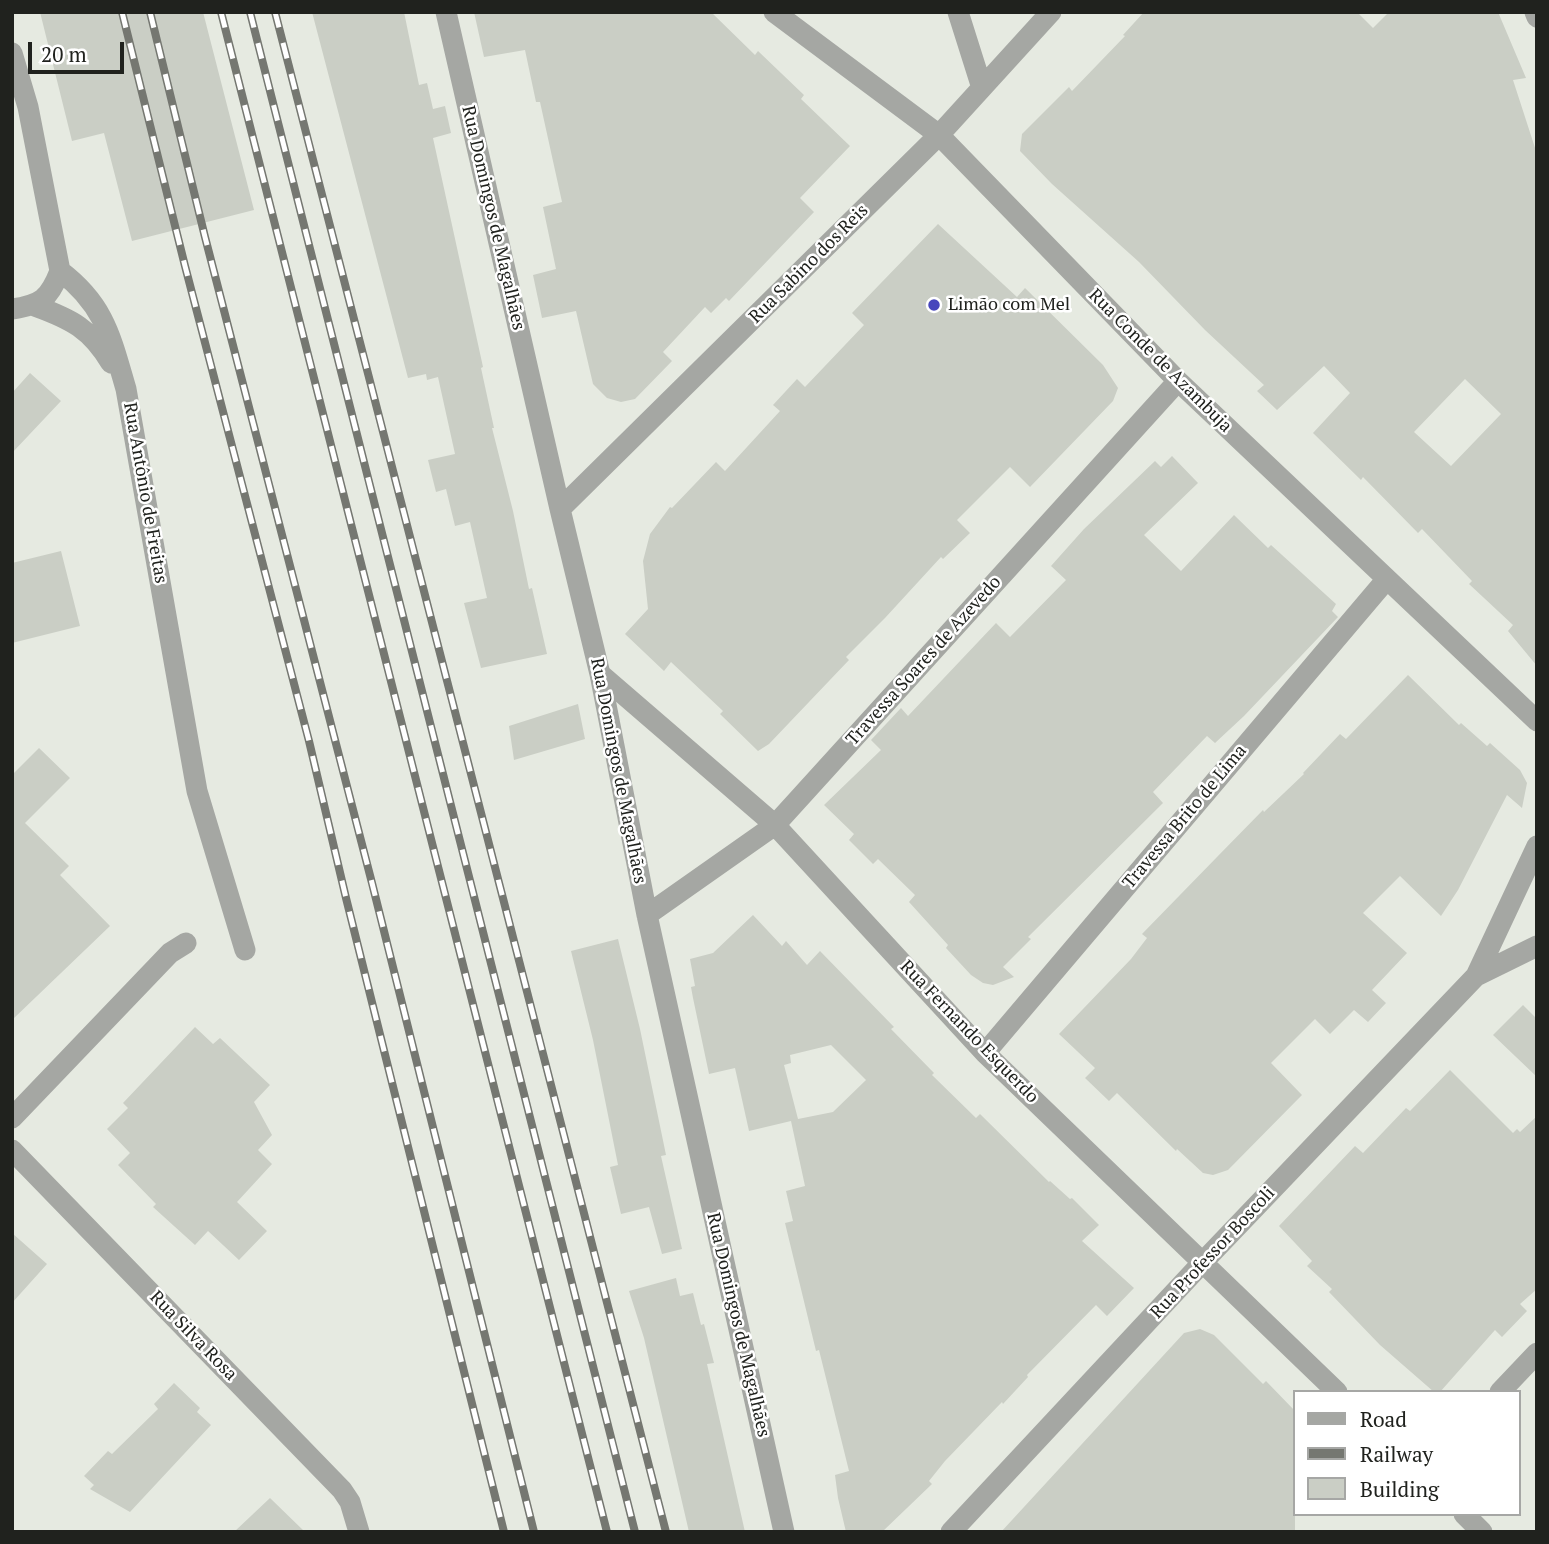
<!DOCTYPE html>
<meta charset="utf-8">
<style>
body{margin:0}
#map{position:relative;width:1549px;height:1544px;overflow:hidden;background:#e6eae1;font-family:"PT Serif",serif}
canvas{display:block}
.frame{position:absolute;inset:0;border:14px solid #20221e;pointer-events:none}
.legend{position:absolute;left:1293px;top:1390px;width:228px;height:126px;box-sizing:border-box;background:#fff;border:2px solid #a6a7a5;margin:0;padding:9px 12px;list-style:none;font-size:21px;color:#20221e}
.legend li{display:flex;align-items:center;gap:14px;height:35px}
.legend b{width:35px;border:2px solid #a6a7a5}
.scale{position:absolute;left:28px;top:42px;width:96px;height:32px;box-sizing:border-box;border:4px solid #20221e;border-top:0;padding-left:9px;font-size:21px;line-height:24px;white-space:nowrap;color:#20221e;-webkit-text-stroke:5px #fff;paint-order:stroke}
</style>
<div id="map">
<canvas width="1549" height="1544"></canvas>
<div class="frame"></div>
<ul class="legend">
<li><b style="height:9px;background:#a5a7a3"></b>Road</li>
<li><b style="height:9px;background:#757771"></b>Railway</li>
<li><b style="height:19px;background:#cacec5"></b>Building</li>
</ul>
<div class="scale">20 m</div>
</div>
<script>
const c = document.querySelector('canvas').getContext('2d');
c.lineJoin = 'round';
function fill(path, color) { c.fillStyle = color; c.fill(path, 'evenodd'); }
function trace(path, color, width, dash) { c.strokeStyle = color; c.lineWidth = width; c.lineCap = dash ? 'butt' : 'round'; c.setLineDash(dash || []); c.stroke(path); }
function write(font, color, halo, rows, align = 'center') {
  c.font = font + ' "PT Serif",serif'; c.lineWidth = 5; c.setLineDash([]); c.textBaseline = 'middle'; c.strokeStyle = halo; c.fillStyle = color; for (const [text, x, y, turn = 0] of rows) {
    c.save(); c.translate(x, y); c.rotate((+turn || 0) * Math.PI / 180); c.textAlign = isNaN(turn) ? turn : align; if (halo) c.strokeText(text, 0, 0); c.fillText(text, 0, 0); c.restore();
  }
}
const building = new Path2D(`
 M 40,12 L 203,12 L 254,210 L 132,241 L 104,133 L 72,141 Z
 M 312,12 L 404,12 L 419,85 L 427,83 L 433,109 L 445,106 L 451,133 L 433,138 L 483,367 L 481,368 L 494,428 L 492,428 L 513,511 L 529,589 L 532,588 L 547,654 L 481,668 L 464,603 L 487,598 L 470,522 L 455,526 L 446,489 L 436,492 L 428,460 L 455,454 L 438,377 L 427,380 L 426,374 L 408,378 Z
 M 474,12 L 711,12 L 755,55 L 758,51 L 804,95 L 801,99 L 850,146 L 800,198 L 814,212 L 729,301 L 726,298 L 711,313 L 705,307 L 663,352 L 672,361 L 635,399 L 621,402 L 607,398 L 593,384 L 576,311 L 542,318 L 533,275 L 556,269 L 543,207 L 562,202 L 540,102 L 536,102 L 525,50 L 484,57 Z
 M 1144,12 L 1357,12 L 1373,28 L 1389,12 L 1498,12 L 1526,78 L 1513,80 L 1537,154 L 1537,666 L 1508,631 L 1513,625 L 1469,584 L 1472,581 L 1422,529 L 1418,533 L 1363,477 L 1361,480 L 1313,433 L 1350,393 L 1324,366 L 1277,410 L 1257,391 L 1264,385 L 1205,330 L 1139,262 L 1052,184 L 1020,151 L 1022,134 L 1069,87 L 1072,91 L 1125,36 L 1123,35 ZM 1465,379 L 1501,414 L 1451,466 L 1414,432 Z
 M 938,224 L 1017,297 L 1025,288 L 1103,365 L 1118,388 L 1113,401 L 1030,487 L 1010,467 L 957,520 L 970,533 L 943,559 L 941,557 L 885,618 L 846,657 L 849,660 L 769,744 L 758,751 L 720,714 L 723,711 L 671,662 L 664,671 L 625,634 L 648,609 L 643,561 L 650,534 L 670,507 L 672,508 L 716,462 L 725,471 L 780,411 L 773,405 L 797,379 L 805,387 L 864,325 L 852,313 Z
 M 30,373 L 61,401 L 12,453 L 12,393 Z
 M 1172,456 L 1198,483 L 1144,535 L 1181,571 L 1234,515 L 1268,548 L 1271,545 L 1336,604 L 1332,611 L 1338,617 L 1244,716 L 1215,743 L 1207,736 L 1153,792 L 1163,803 L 1028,937 L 1031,939 L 1003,967 L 1014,977 L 993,985 L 983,983 L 971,975 L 946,948 L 948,945 L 909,902 L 915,895 L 878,859 L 873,864 L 849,840 L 854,834 L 824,805 L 881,750 L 871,740 L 901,708 L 908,716 L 996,623 L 1010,637 L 1066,580 L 1051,566 L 1084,529 L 1155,461 L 1161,467 Z
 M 61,551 L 80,626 L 12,643 L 12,563 Z
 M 1408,675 L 1459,725 L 1461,723 L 1487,746 L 1490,743 L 1520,770 L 1527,783 L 1522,808 L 1507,795 L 1458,890 L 1441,916 L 1400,876 L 1363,913 L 1407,953 L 1372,990 L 1386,1003 L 1368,1022 L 1354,1010 L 1330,1034 L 1315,1019 L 1271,1063 L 1302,1095 L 1228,1170 L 1213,1175 L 1203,1173 L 1177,1149 L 1176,1151 L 1117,1093 L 1109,1101 L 1085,1078 L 1095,1068 L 1059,1034 L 1131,959 L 1147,938 L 1142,934 L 1217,857 L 1263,810 L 1264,812 L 1304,774 L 1303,773 L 1340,734 L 1346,739 Z
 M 578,704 L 585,739 L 514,760 L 509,726 Z
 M 39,748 L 70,778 L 25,823 L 69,866 L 60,875 L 110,926 L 12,1020 L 12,775 Z
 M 753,915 L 782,946 L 786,941 L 807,965 L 820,951 L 894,1027 L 891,1029 L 934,1073 L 932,1075 L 976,1118 L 980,1114 L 1049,1182 L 1050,1181 L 1070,1199 L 1072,1198 L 1099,1225 L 1082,1241 L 1134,1288 L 1107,1316 L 1096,1305 L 1027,1375 L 1028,1377 L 1003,1404 L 1002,1402 L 945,1461 L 929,1481 L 932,1484 L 882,1532 L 846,1532 L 838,1498 L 835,1475 L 849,1471 L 819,1350 L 816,1351 L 785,1223 L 793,1221 L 786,1191 L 805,1186 L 791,1121 L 749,1131 L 735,1068 L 709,1074 L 693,998 L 691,987 L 695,986 L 690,959 L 713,953 ZM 831,1045 L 866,1080 L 833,1112 L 798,1119 L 784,1065 L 791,1063 L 790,1055 Z
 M 618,939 L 640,1029 L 666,1155 L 661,1156 L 682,1249 L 662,1254 L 649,1207 L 621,1214 L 610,1167 L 618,1165 L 593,1040 L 571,951 Z
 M 1523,1005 L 1537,1019 L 1537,1077 L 1493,1035 Z
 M 195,1027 L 213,1044 L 220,1038 L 270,1085 L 254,1102 L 272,1135 L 258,1150 L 272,1164 L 237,1202 L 267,1231 L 239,1260 L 208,1231 L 195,1245 L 153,1207 L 156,1204 L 118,1165 L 130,1153 L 107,1129 L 128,1108 L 123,1103 Z
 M 1450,1070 L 1513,1133 L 1517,1129 L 1520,1132 L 1537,1116 L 1537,1289 L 1520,1304 L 1527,1311 L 1502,1337 L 1495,1330 L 1440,1392 L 1434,1392 L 1380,1345 L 1329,1292 L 1332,1289 L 1307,1266 L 1312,1261 L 1279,1226 L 1355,1146 L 1363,1153 L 1406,1108 L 1410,1111 Z
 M 12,1233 L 47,1264 L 12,1303 Z
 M 676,1278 L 680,1296 L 693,1293 L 701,1325 L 704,1324 L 714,1363 L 707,1364 L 745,1532 L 689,1532 L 644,1338 L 629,1291 Z
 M 1200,1329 L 1214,1335 L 1263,1384 L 1266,1381 L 1295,1411 L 1295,1532 L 1001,1532 L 1184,1333 Z
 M 174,1383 L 200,1408 L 197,1412 L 211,1425 L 130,1512 L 90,1489 L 94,1485 L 84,1476 L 108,1451 L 112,1454 L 158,1409 L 154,1404 Z
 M 270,1498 L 305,1532 L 234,1532 Z`);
const minor = new Path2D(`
 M 446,12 L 560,509 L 600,674 L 647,915 L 784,1532
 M 774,12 L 939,135 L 1178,381 L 1537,721
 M 958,12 L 982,88
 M 1535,12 L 1537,17
 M 12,53 L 28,107 L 60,271 C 105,305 111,338 126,389 L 197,791 L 245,950
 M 35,306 C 71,319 91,329 111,363
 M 12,309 C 41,305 49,299 60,271
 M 560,509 L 939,135 L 1051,12
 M 600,674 L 775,825 L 985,1053 L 1337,1392
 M 647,915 L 775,825 L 1178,381
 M 1476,976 L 1537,946
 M 985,1053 L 1386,580
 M 12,1118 L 170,953 L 186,943
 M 12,1150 L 342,1490 L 350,1502 L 359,1532
 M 1500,1392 L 1537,1353
 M 1464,1514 L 1482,1532
 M 951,1532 L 1203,1262 L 1476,976 L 1537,846`);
const rail = new Path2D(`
 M 122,12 L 185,266 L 309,741 L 346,898 L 504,1532
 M 150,12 L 205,237 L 372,883 L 534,1532
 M 221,12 L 607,1532
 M 250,12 L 635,1532
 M 275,12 L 666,1532`);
const markers = [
 [934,305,7,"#4746bc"]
];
const streetNames = [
 ["Rua Domingos de Magalhães",493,218,77],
 ["Rua Sabino dos Reis",809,264,-45],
 ["Rua Conde de Azambuja",1160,361,45],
 ["Rua Antônio de Freitas",145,493,80],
 ["Travessa Soares de Azevedo",924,661,-48],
 ["Rua Domingos de Magalhães",618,771,79],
 ["Travessa Brito de Lima",1185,817,-50],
 ["Rua Fernando Esquerdo",969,1032,46],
 ["Rua Professor Boscoli",1213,1253,-47],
 ["Rua Domingos de Magalhães",738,1325,77],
 ["Rua Silva Rosa",193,1336,46]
];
const poiNames = [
 ["Limão com Mel",948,305]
];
fill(building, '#cacec5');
trace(minor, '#a5a7a3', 21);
trace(rail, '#757771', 8);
trace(rail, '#fff', 5, [16]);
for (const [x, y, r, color] of markers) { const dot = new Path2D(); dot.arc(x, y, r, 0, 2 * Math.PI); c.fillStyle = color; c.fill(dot); trace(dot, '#fff', 2.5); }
write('18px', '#20221e', '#fff', streetNames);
write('18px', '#20221e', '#fff', poiNames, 'left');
</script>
